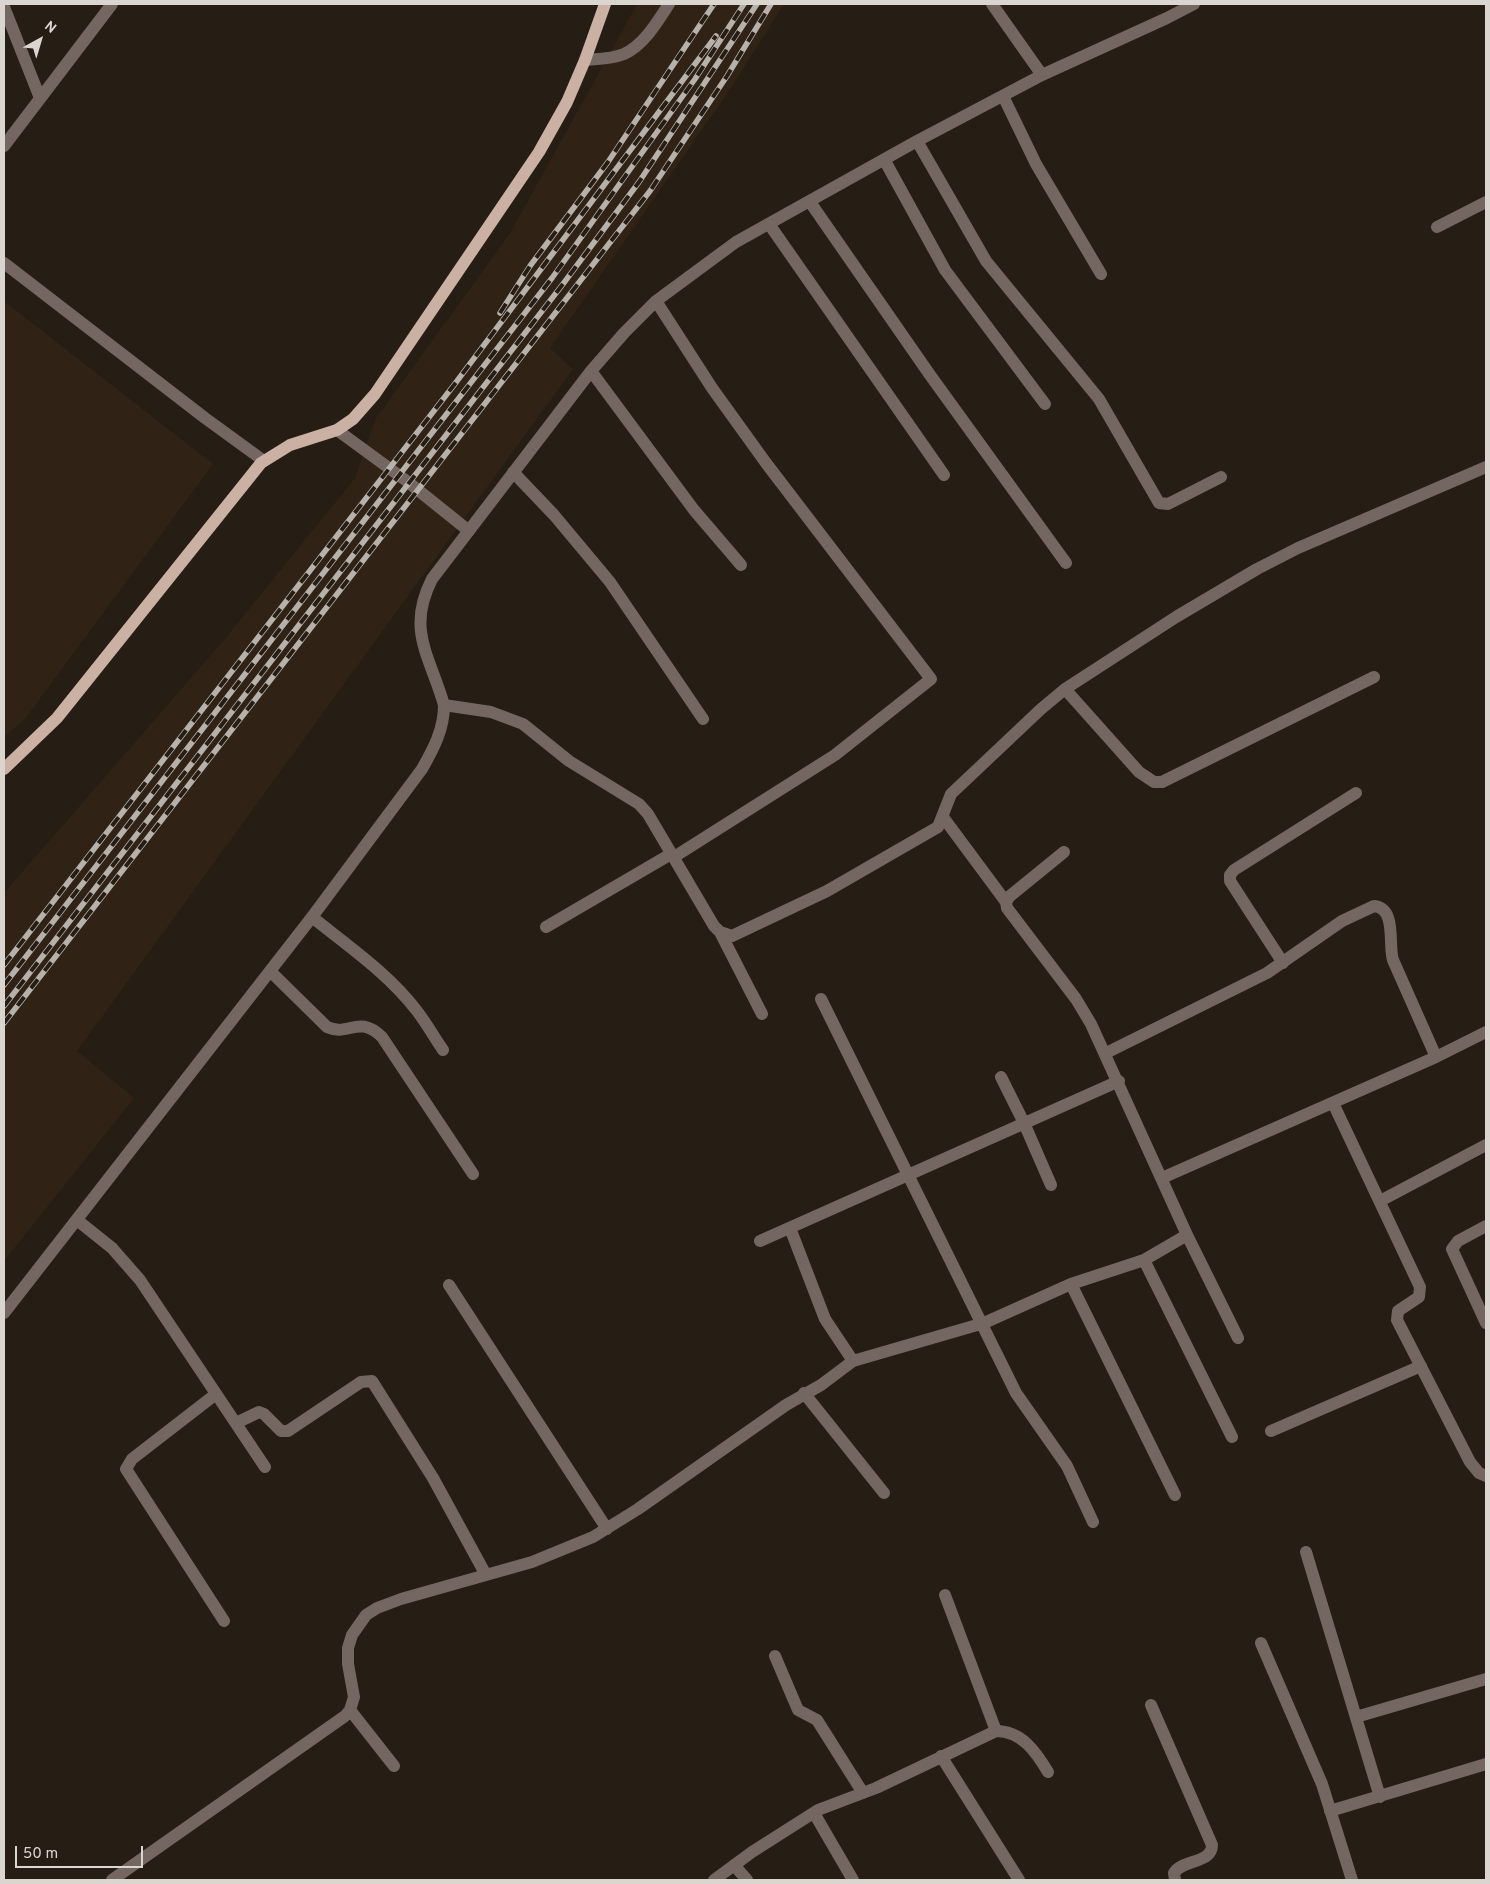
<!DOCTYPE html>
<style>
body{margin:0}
#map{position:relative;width:1490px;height:1884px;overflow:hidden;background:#261d15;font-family:Overpass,sans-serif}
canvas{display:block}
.frame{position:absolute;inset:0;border:5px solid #dbd5d0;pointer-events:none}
.north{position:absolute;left:15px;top:15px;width:50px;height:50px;-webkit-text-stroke:4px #261d15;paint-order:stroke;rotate:39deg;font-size:14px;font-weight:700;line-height:20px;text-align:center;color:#dbd5d0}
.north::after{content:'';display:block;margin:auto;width:18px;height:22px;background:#dbd5d0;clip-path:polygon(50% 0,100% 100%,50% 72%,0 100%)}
.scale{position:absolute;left:15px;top:1846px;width:128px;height:22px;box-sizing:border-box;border:2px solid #dbd5d0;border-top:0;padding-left:6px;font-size:15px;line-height:18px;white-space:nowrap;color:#dbd5d0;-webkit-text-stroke:4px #261d15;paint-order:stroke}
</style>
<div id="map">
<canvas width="1490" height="1884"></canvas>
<div class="frame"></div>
<div class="north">N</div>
<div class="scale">50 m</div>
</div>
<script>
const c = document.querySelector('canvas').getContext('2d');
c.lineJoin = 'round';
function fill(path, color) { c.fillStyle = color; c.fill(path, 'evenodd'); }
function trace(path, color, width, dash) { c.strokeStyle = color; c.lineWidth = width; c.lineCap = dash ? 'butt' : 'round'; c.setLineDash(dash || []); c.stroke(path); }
const built = new Path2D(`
 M 637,4 L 784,4 L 729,91 L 550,348 L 573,369 L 77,1051 L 134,1098 L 4,1261 L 4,893 L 224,640 L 355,478 L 376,418 L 509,235 Z
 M 4,301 L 213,464 L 25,719 L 4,737 Z`);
const minor = new Path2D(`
 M 992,4 L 1042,75
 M 4,7 L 40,98
 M 585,60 C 598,59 612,59 624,54 C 644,45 658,21 669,4
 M 1003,96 L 1036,164 L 1101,274
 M 917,141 L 986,261 L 1099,399 L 1159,503 L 1168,504 L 1221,477
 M 4,146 L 112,4
 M 885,161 L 945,270 L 1045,404
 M 810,202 L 930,375 L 1066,563
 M 769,224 L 944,475
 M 1437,227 L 1486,202
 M 4,263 L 205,418 L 264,461
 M 656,301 L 712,388 L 766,463 L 931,679 L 835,755 L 674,857
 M 591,371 L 694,510 L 741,565
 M 337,430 L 408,482 L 469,531
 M 513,472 L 554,515 L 610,582 L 703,719
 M 1065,689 L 1139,772 L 1154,782 L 1162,782 L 1374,677
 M 444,705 L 491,712 L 523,724 L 569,761 L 639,804 L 648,814 L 714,926 L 720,932 L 732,936 L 827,891 L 938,827 L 951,794 L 1041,709 L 1065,689 L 1176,617 L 1257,569 L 1298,548 L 1486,467
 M 943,817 L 1006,902
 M 1064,852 L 1010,896 L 1006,902 L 1007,908 L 1076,999 L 1091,1024 L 1187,1235 L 1238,1338
 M 312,917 C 348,946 389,974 417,1011 C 427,1024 434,1037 443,1050
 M 546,927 L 671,854
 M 720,932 L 762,1014
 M 1283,963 L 1230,881 L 1230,875 L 1234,870 L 1356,793
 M 270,971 L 327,1027 C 349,1037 358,1014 382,1037 L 473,1174
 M 821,999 L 1016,1393 L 1067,1466 L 1093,1522
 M 1106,1053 L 1267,973 L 1342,921 L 1374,906 C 1397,908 1388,945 1393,960 L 1436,1057
 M 1001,1077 L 1024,1123 L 1051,1185
 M 1333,1103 L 1420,1287 L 1419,1297 L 1398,1311 L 1397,1320 L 1470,1462 L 1479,1473 L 1486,1476
 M 1162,1178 L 1436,1057 L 1486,1032
 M 1380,1201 L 1486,1145
 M 77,1220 L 112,1248 L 140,1280 L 265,1467
 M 1486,1226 L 1458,1241 L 1452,1249 L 1486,1323
 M 790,1228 L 825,1319 L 853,1361
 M 760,1241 L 1119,1081
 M 1144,1260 L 1232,1437
 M 1071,1284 L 1175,1495
 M 449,1285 L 607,1529
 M 4,1313 L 312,917 L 422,769 C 434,748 444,729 444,705 C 430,656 406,630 432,579 L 591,371 L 624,333 L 656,301 L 736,242 L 917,141 L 1042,75 L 1167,18 L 1194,4
 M 804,1393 L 884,1493
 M 216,1394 L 132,1459 L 126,1469 L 224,1621
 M 236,1423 L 259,1412 L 264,1414 L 281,1431 L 288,1431 L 361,1382 L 372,1381 L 433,1478 L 486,1575
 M 1271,1431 L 1421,1366
 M 1306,1552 L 1380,1797
 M 945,1595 L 996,1731
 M 1261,1643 L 1322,1784 L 1352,1880
 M 775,1656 L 798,1710 L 817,1720 L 863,1793
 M 1151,1705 L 1212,1845 C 1212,1864 1182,1859 1174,1873 L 1175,1880
 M 350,1710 L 394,1766
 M 1356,1717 L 1486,1679
 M 941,1756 L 1019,1880
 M 1330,1811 L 1486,1764
 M 814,1813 L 853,1880
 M 734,1865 L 747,1880
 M 112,1880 L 345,1716 L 350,1710 L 354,1697 L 348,1664 L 348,1648 L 352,1635 L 366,1615 L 377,1608 L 401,1599 L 532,1562 L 593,1537 L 638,1509 L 786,1405 L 821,1385 L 853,1361 L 984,1323 L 1071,1284 L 1144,1260 L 1187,1235
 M 714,1880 L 752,1852 L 818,1810 L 876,1788 L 996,1731 C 1022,1731 1036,1752 1048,1772`);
const major = new Path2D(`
 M 4,769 L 57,718 L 261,463 L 290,445 L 337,430 L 353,419 L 375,394 L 539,152 L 567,102 L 585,60 L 605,4`);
const rail = new Path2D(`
 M 500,313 L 530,266 L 608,162 L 714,4
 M 4,965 L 454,385 L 716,36
 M 4,985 L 552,278 L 695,79 L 744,4
 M 4,1006 L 563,284 L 639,182 L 757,4
 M 4,1023 L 650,191 L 727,76 L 771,4`);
fill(built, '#302316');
trace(minor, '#746761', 12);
trace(major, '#cbb0a4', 12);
trace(rail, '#b7b1ab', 5.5);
trace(rail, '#261d15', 4, [11]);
</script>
